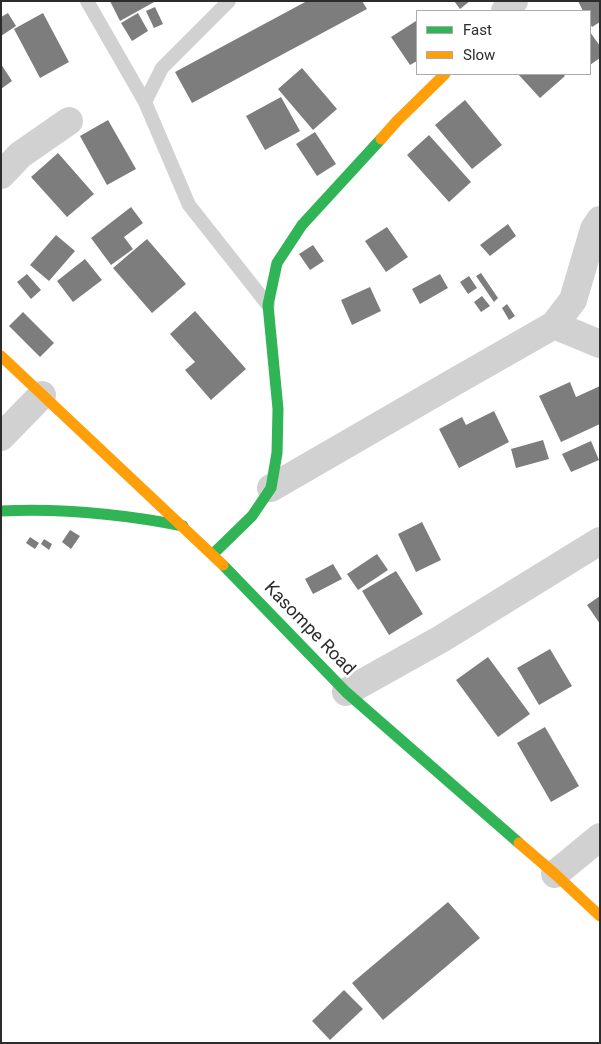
<!DOCTYPE html>
<style>
body{margin:0}
#map{position:relative;width:601px;height:1044px;overflow:hidden;background:#fff;font-family:Roboto,sans-serif}
canvas{display:block}
.frame{position:absolute;inset:0;border:2px solid #2c2c2c;pointer-events:none}
.legend{position:absolute;left:416px;top:10px;width:175px;height:65px;box-sizing:border-box;background:#fff;border:1px solid #ababab;margin:0;padding:6px 9px;list-style:none;font-size:15px;color:#2c2c2c}
.legend li{display:flex;align-items:center;gap:10px;height:25px}
.legend b{width:25px;border:1px solid #ababab}
</style>
<div id="map">
<canvas width="601" height="1044"></canvas>
<div class="frame"></div>
<ul class="legend">
<li><b style="height:6px;background:#30b455"></b>Fast</li>
<li><b style="height:6px;background:#ff9f0a"></b>Slow</li>
</ul>
</div>
<script>
const c = document.querySelector('canvas').getContext('2d');
c.lineJoin = 'round';
function fill(path, color) { c.fillStyle = color; c.fill(path, 'evenodd'); }
function trace(path, color, width, dash) { c.strokeStyle = color; c.lineWidth = width; c.lineCap = dash ? 'butt' : 'round'; c.setLineDash(dash || []); c.stroke(path); }
function write(font, color, halo, rows, align = 'center') {
  c.font = font + ' Roboto,sans-serif'; c.lineWidth = 5; c.setLineDash([]); c.textBaseline = 'middle'; c.strokeStyle = halo; c.fillStyle = color; for (const [text, x, y, turn = 0] of rows) {
    c.save(); c.translate(x, y); c.rotate((+turn || 0) * Math.PI / 180); c.textAlign = isNaN(turn) ? turn : align; if (halo) c.strokeText(text, 0, 0); c.fillText(text, 0, 0); c.restore();
  }
}
const building = new Path2D(`
 M 110,1 L 156,1 L 120,21 Z
 M 307,1 L 362,1 L 367,9 L 192,103 L 175,72 Z
 M 454,1 L 470,1 L 460,9 Z
 M 578,1 L 600,1 L 600,22 L 592,27 L 590,24 L 590,11 L 583,11 Z
 M 155,7 L 163,24 L 154,28 L 146,11 Z
 M 8,13 L 16,26 L 1,36 L 1,17 Z
 M 43,13 L 69,62 L 40,78 L 14,29 Z
 M 138,13 L 148,31 L 132,41 L 121,23 Z
 M 416,21 L 417,23 L 417,61 L 410,65 L 391,37 Z
 M 590,32 L 600,46 L 600,58 L 590,65 Z
 M 1,64 L 12,81 L 1,89 Z
 M 302,68 L 337,109 L 313,130 L 278,89 Z
 M 518,74 L 563,74 L 565,76 L 540,98 Z
 M 281,97 L 300,131 L 265,150 L 246,116 Z
 M 465,100 L 502,145 L 472,169 L 435,125 Z
 M 108,120 L 136,169 L 107,185 L 80,136 Z
 M 315,132 L 336,164 L 317,176 L 296,144 Z
 M 429,135 L 471,182 L 449,202 L 407,155 Z
 M 58,153 L 94,194 L 67,217 L 31,177 Z
 M 131,207 L 143,223 L 124,237 L 133,249 L 111,265 L 91,238 Z
 M 508,224 L 516,236 L 490,256 L 480,245 Z
 M 387,227 L 408,257 L 386,272 L 365,241 Z
 M 56,235 L 75,251 L 49,281 L 30,265 Z
 M 147,239 L 186,284 L 152,313 L 113,268 Z
 M 313,245 L 324,261 L 310,270 L 299,254 Z
 M 85,259 L 102,280 L 73,302 L 57,281 Z
 M 481,273 L 498,298 L 494,302 L 476,276 Z
 M 27,274 L 41,290 L 31,299 L 17,282 Z
 M 440,274 L 448,288 L 420,304 L 412,289 Z
 M 469,276 L 477,288 L 468,294 L 460,282 Z
 M 370,287 L 381,311 L 352,325 L 341,300 Z
 M 482,296 L 490,306 L 481,312 L 474,302 Z
 M 507,304 L 515,316 L 509,320 L 502,308 Z
 M 195,311 L 246,369 L 211,400 L 185,370 L 195,362 L 170,334 Z
 M 23,312 L 54,343 L 40,357 L 9,326 Z
 M 570,382 L 576,397 L 600,386 L 600,424 L 561,442 L 539,396 Z
 M 494,411 L 509,442 L 459,468 L 439,429 L 462,417 L 466,425 Z
 M 543,440 L 549,459 L 516,468 L 511,449 Z
 M 591,441 L 599,460 L 571,472 L 562,454 Z
 M 422,522 L 441,560 L 416,572 L 398,534 Z
 M 70,530 L 80,536 L 71,549 L 62,542 Z
 M 30,537 L 39,543 L 35,549 L 26,543 Z
 M 44,539 L 52,544 L 49,550 L 41,544 Z
 M 377,554 L 388,570 L 358,590 L 347,574 Z
 M 333,564 L 342,579 L 313,594 L 305,579 Z
 M 396,571 L 423,614 L 389,635 L 362,591 Z
 M 600,596 L 600,624 L 587,605 Z
 M 550,649 L 572,686 L 539,705 L 517,668 Z
 M 488,657 L 530,714 L 498,737 L 456,680 Z
 M 545,727 L 579,786 L 551,802 L 517,743 Z
 M 448,902 L 480,938 L 383,1020 L 352,983 Z
 M 344,990 L 363,1009 L 330,1040 L 312,1021 Z`);
const lane = new Path2D(`
 M 87,1 L 145,102 L 189,205 L 268,305
 M 145,102 L 162,68 L 229,1`);
const street = new Path2D(`
 M 505,11 L 514,1
 M 1,175 L 20,155 L 69,121
 M 554,325 L 600,344
 M 1,437 L 42,395
 M 271,488 L 449,385 L 554,325 L 573,300 L 594,229 L 600,220
 M 346,692 L 441,639 L 600,541
 M 555,874 L 600,837`);
const fast = new Path2D(`
 M 1,511 C 63,508 122,514 183,526
 M 213,554 L 252,516 L 271,488 L 277,453 L 278,409 L 268,305 L 277,263 L 302,225 L 381,139
 M 223,565 L 346,692 L 519,843`);
const slow = new Path2D(`
 M 381,139 L 397,121 L 445,74
 M 1,356 L 223,565
 M 519,843 L 555,874 L 600,916`);
const streetNames = [
 ["Kasompe Road",309,629,46]
];
fill(building, '#7d7d7d');
trace(lane, '#d1d1d1', 14);
trace(street, '#d1d1d1', 28);
trace(fast, '#30b455', 11);
trace(slow, '#ff9f0a', 11);
write('18px', '#2c2c2c', '#fff', streetNames);
</script>
